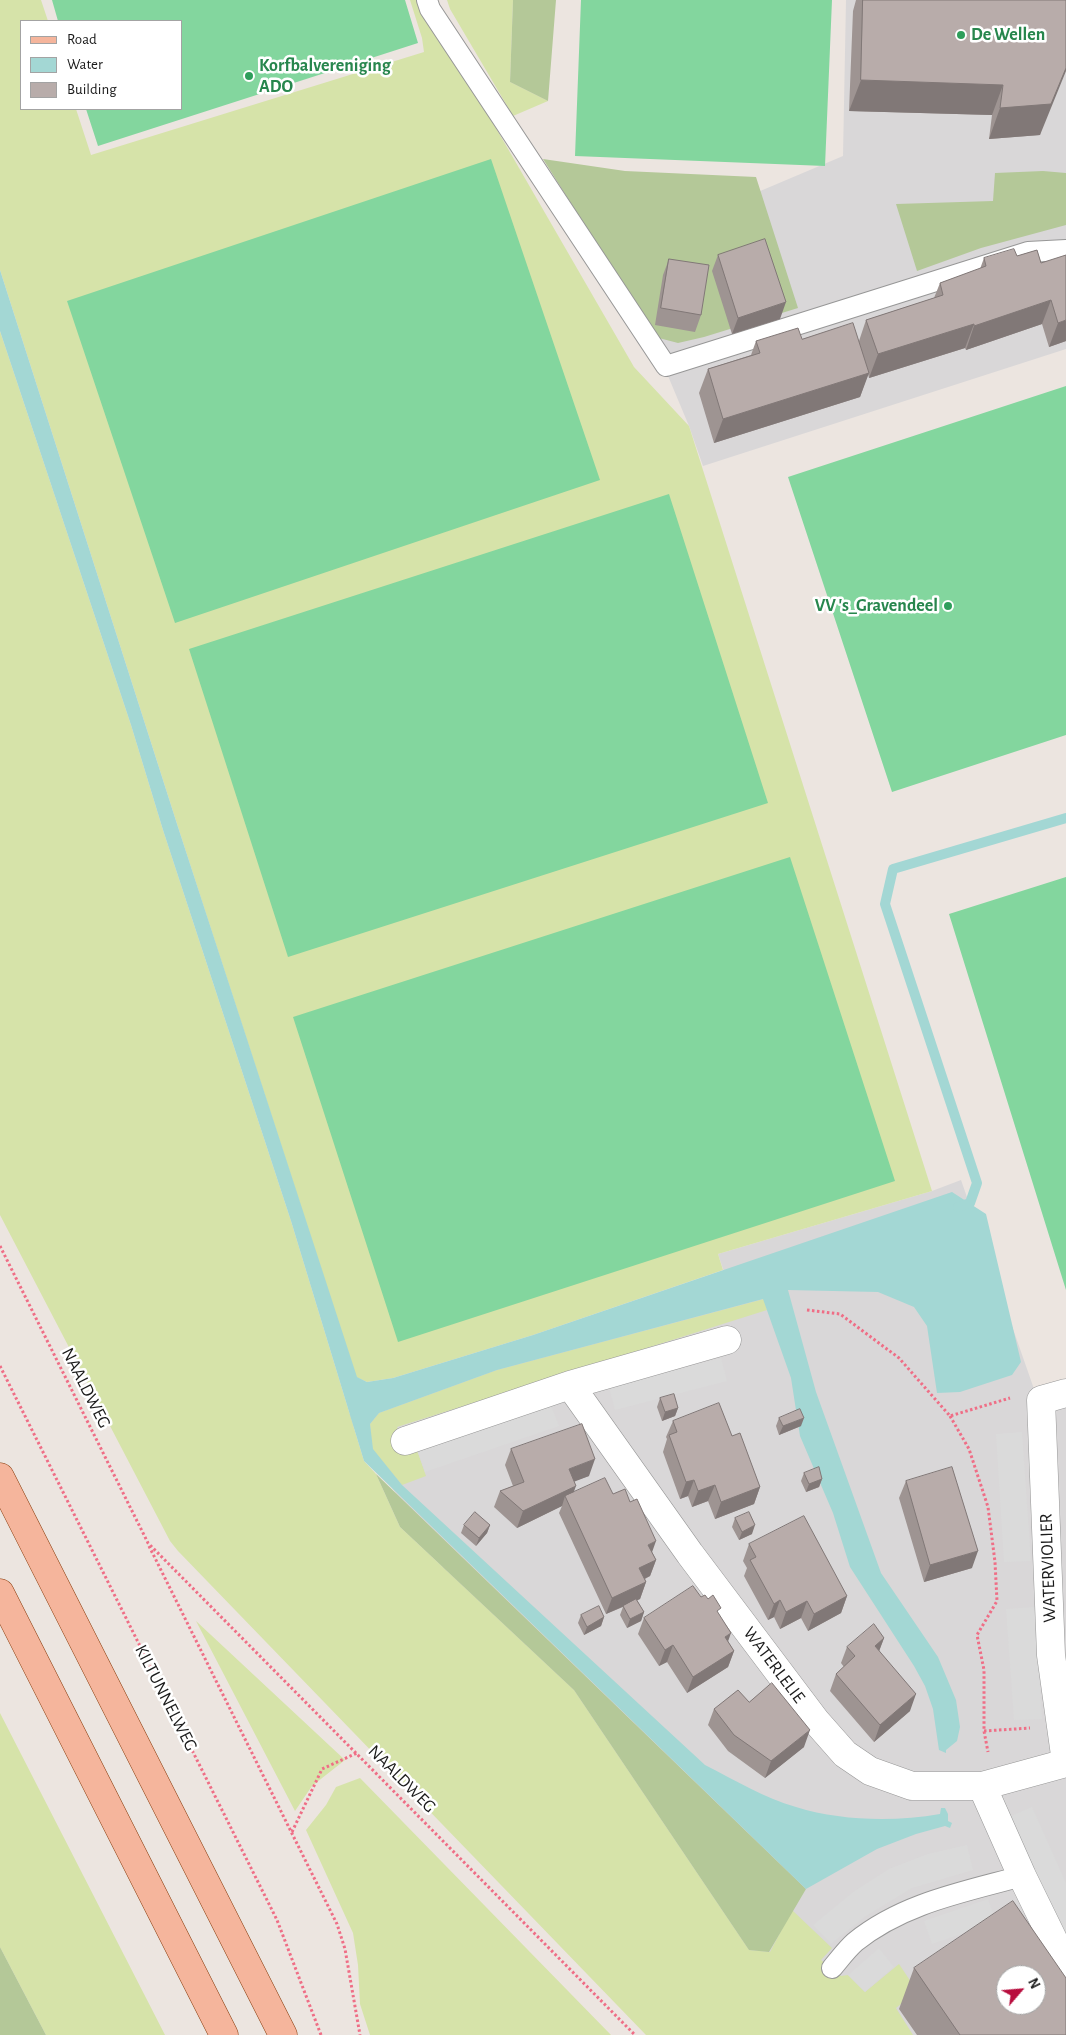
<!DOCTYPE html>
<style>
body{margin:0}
#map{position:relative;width:1066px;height:2035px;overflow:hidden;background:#ece5e0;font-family:"Alegreya Sans",sans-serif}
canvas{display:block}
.legend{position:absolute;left:20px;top:20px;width:162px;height:90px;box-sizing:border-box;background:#fff;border:1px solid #a3a3a3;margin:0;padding:6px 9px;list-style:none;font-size:15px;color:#1a1a1a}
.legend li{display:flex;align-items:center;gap:10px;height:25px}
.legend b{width:25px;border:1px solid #a3a3a3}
.north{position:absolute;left:996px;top:1965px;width:50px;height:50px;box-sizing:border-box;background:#fff;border:1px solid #a3a3a3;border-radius:50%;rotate:63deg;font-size:14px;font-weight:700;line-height:20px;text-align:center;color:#1a1a1a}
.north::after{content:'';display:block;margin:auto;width:18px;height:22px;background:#b80d3e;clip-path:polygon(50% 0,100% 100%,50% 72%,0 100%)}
</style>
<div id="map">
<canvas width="1066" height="2035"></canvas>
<ul class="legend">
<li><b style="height:6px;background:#f5b59c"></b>Road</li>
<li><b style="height:14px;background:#a3d7d4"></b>Water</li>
<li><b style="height:14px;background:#b8acaa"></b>Building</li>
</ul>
<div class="north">N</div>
</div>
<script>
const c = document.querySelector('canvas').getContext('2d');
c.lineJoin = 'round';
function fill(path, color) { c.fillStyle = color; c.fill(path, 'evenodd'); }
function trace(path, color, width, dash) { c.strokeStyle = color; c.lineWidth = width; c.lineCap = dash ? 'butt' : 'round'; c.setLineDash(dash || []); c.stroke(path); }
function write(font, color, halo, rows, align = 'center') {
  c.font = font + ' "Alegreya Sans",sans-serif'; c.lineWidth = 5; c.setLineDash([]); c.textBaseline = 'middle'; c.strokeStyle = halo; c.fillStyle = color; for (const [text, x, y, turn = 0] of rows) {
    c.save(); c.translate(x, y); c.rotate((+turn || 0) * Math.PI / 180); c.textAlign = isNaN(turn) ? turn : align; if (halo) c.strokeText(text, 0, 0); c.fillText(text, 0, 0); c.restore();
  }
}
const residential = new Path2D(`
 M 846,0 L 1066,0 L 1066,349 L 703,466 L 689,426 L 616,252 L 843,156 Z
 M 961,1180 L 1034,1389 L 1066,1379 L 1066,2035 L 739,2035 L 346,1415 L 725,1275 L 718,1254 L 932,1191 ZM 1006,1975 L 1036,1975 L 1036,2005 L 1006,2005 Z`);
const grass = new Path2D(`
 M 0,0 L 41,0 L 48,21 L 21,21 L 21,109 L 76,109 L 91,155 L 424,52 L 422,38 L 410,0 L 422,0 L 634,367 L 689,426 L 932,1191 L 718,1254 L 723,1270 L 533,1335 L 393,1378 L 367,1382 L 356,1377 L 178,827 L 0,270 Z
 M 447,0 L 513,0 L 510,82 L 548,101 L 513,116 L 450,9 Z
 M 0,331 L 131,725 L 163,830 L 291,1221 L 364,1461 L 376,1474 L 400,1527 L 574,1690 L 749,1950 L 770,1952 L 792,1910 L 832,1948 L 821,1960 L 841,1976 L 848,1975 L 865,1992 L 899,1964 L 917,1991 L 896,2008 L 913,2035 L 646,2035 L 178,1551 L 170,1541 L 0,1215 Z
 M 764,1299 L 767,1310 L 397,1427 L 407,1453 L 417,1450 L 426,1476 L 402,1485 L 372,1449 L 370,1424 L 379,1413 L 497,1370 Z
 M 196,1621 L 345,1760 L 312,1786 L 295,1811 Z
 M 0,1713 L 165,2035 L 46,2035 L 0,1947 Z
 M 360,1778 L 611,2035 L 370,2035 L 360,2004 L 358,1965 L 353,1933 L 306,1830 L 326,1805 L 336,1787 Z`);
const forest = new Path2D(`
 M 513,0 L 556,0 L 548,101 L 510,82 Z
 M 543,159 L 625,171 L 756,177 L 798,308 L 704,337 L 678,343 L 655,337 Z
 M 1043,171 L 1066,173 L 1066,225 L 981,248 L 917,271 L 896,204 L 993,201 L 995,173 Z
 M 376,1474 L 806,1889 L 769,1952 L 749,1950 L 574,1690 L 400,1527 Z
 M 0,1947 L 46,2035 L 0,2035 Z`);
const pitch = new Path2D(`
 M 52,0 L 405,0 L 418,43 L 98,146 L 86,109 L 181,109 L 181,21 L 58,21 Z
 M 581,0 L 832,0 L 825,166 L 575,156 Z
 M 491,159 L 600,480 L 175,623 L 67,301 Z
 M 1066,386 L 1066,735 L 892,792 L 788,477 Z
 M 669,494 L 768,803 L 288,957 L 189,649 Z
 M 790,857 L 895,1181 L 398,1342 L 293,1017 Z
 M 1066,877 L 1066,1290 L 949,914 Z`);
const parking = new Path2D(`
 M 721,1358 L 727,1381 L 615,1410 L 609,1387 Z
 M 551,1405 L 559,1426 L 425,1472 L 417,1450 Z
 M 1022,1432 L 1031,1561 L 1004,1562 L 996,1434 Z
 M 1035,1607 L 1042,1719 L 1014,1720 L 1006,1609 Z
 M 1032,1807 L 1066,1883 L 1066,1945 L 1009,1817 Z
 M 967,1845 L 973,1870 L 912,1888 L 866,1916 L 831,1944 L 813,1925 L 853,1892 L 889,1869 L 928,1854 Z
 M 988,1899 L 996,1922 L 932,1944 L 924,1921 Z
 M 879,1948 L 894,1967 L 865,1992 L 848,1975 Z`);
const water = new Path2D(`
 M 0,270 L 178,827 L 357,1377 L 367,1382 L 393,1378 L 533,1335 L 952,1192 L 986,1214 L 1021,1362 L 1012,1375 L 960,1392 L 937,1393 L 927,1326 L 914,1307 L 878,1292 L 788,1290 L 816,1392 L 881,1573 L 938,1657 L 956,1700 L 960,1727 L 957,1741 L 946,1750 L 946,1753 L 939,1750 L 933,1709 L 925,1686 L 914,1666 L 850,1567 L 833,1513 L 800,1436 L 791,1378 L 763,1299 L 497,1370 L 379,1413 L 370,1424 L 373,1449 L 402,1485 L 705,1765 C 735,1780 764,1798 796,1807 C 841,1821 894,1822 940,1814 L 941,1808 L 945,1808 L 948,1814 L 948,1821 L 952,1823 L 950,1828 L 945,1826 L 916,1834 L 877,1849 L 806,1889 L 364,1461 L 291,1221 L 163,830 L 131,725 L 0,331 Z`);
const stream = new Path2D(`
 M 958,1207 L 970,1203 L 977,1183 L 885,904 L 893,869 L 1066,818`);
const path = new Path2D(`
 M 0,1246 L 148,1543 L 635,2035
 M 807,1310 L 840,1314 L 899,1358 L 950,1416 L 1010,1398
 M 0,1366 L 277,1920 L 321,2035
 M 950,1416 L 969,1449 L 988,1507 L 995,1562 L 997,1601 L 977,1635 L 984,1670 L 984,1731 L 988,1752
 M 149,1546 L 337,1924 L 345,1949 L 360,2035
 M 984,1731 L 1030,1728
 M 292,1832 L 322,1769 L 357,1753`);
const service = new Path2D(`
 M 427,0 L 430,9 L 666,366 L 1028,252 L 1066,250
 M 832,1968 C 839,1960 846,1950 855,1942 C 903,1903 964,1892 1022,1876`);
const minor = new Path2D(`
 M 570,1385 L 690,1554 L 815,1720 L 845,1754 L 870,1771 L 912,1786 L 982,1786 L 1066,1763
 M 1066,1393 L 1041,1400 L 1051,1655 L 1066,1762
 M 405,1441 L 570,1385 L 727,1340
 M 982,1786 L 1022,1876 L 1066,1966`);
const primary = new Path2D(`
 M 0,1477 L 283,2035
 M 0,1593 L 224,2035`);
const wall = new Path2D(`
 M 856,0 L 1066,0 L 1040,135 L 989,139 L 992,115 L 849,111 L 853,11 Z
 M 1037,250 L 1066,341 L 1049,347 L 1042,324 L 966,350 L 965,348 L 869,378 L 868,374 L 860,397 L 714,443 L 699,393 L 708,369 L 751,355 L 756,341 L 802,339 L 859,341 L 866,320 L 934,298 L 940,283 L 980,269 L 984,258 L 1017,256 Z
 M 718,255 L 780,319 L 732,334 L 712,271 Z
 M 669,259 L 701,315 L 695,332 L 655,325 L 663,275 Z
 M 660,1398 L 678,1408 L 675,1416 L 662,1421 L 657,1407 Z
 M 779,1418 L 801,1426 L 779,1435 L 776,1426 Z
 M 673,1421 L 732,1436 L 760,1487 L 754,1504 L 715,1519 L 708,1501 L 692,1507 L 688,1496 L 680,1499 L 663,1452 L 667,1439 L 666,1437 Z
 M 511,1449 L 589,1476 L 574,1481 L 574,1492 L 613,1494 L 652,1552 L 656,1560 L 650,1576 L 645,1579 L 646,1582 L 640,1599 L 637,1600 L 644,1612 L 641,1621 L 627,1628 L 620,1615 L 623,1607 L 606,1614 L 559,1513 L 562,1506 L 517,1528 L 494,1507 L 500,1491 L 513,1486 L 505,1465 Z
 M 804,1473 L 822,1479 L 819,1487 L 806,1492 L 801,1481 Z
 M 906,1481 L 972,1568 L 924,1582 L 899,1498 Z
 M 735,1518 L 752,1534 L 739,1540 L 732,1527 Z
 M 464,1525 L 490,1525 L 487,1533 L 476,1546 L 461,1533 Z
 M 749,1544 L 847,1596 L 841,1613 L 808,1631 L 801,1618 L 780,1629 L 774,1617 L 768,1620 L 744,1576 L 747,1568 L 743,1561 Z
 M 701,1597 L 719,1614 L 728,1641 L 734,1651 L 728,1667 L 687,1693 L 667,1662 L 659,1666 L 638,1634 L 644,1618 Z
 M 581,1615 L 604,1617 L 601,1626 L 584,1635 L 578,1623 Z
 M 884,1638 L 879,1651 L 910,1711 L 874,1742 L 830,1691 L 836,1674 L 844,1667 L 841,1663 L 847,1647 Z
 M 749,1702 L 804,1747 L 765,1778 L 728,1751 L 708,1725 L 714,1709 Z
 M 914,1968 L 1066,2035 L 917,2035 L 899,2009 Z`);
const shadedWall = new Path2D(`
 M 1066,68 L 1066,71 L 1040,135 L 989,139 L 1000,108 Z
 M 861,80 L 1003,85 L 992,115 L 849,111 Z
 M 1051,300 L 1042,324 L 966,350 L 974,326 Z
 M 786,302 L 780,319 L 732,334 L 738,318 Z
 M 1066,320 L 1066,341 L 1049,347 L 1058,323 Z
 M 974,324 L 965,348 L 869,378 L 878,354 Z
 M 869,373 L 860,397 L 714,443 L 723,419 Z
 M 678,1408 L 675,1416 L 662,1421 L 665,1412 Z
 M 804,1418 L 801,1426 L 779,1435 L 783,1426 Z
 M 595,1459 L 589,1476 L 563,1486 L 569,1469 Z
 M 822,1479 L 819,1487 L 806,1492 L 809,1484 Z
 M 694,1480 L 688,1496 L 680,1499 L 686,1482 Z
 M 715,1485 L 708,1501 L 692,1507 L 698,1491 Z
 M 576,1486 L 570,1502 L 565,1496 L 562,1506 L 517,1528 L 523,1511 Z
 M 760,1487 L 754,1504 L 715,1519 L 721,1502 Z
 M 490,1525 L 487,1533 L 476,1546 L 479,1538 Z
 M 755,1525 L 752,1534 L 739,1540 L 742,1532 Z
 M 656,1541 L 650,1558 L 648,1545 Z
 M 978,1551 L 972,1568 L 924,1582 L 930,1565 Z
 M 656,1560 L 650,1576 L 633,1584 L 639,1568 Z
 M 646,1582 L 640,1599 L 606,1614 L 612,1598 Z
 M 847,1596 L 841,1613 L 808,1631 L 814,1614 Z
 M 780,1600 L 774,1617 L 768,1620 L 774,1604 Z
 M 807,1601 L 801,1618 L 780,1629 L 786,1612 Z
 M 644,1612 L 641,1621 L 627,1628 L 630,1619 Z
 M 604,1617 L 601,1626 L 584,1635 L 587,1627 Z
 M 731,1633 L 725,1650 L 725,1637 Z
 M 884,1638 L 878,1654 L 875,1646 Z
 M 673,1645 L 667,1662 L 659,1666 L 665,1650 Z
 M 734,1651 L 728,1667 L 687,1693 L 693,1677 Z
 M 916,1694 L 910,1711 L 874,1742 L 880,1725 Z
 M 810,1730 L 804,1747 L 765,1778 L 771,1761 Z`);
const building = new Path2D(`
 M 863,0 L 1066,0 L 1066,68 L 1051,104 L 1000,108 L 1003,85 L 861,80 Z
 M 765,239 L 786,302 L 738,318 L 718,255 Z
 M 1014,249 L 1017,256 L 1037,250 L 1041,263 L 1066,255 L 1066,320 L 1058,323 L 1051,300 L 974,326 L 974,324 L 878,354 L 866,320 L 943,295 L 940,283 L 986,266 L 984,258 Z
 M 669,259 L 709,265 L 701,315 L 661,308 Z
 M 853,323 L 869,373 L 723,419 L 708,369 L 760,353 L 756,341 L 798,328 L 802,339 Z
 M 674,1394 L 678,1408 L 665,1412 L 660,1398 Z
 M 719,1403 L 732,1436 L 740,1433 L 760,1487 L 721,1502 L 715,1485 L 698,1491 L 694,1480 L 686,1482 L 669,1435 L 677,1432 L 673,1421 Z
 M 800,1409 L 804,1418 L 783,1426 L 779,1418 Z
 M 582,1424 L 595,1459 L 569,1469 L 576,1486 L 523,1511 L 500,1491 L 524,1482 L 511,1449 Z
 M 819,1467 L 822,1479 L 809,1484 L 804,1473 Z
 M 952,1467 L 978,1551 L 930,1565 L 906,1481 Z
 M 605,1478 L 613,1494 L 625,1489 L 630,1502 L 637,1499 L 656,1541 L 648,1545 L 656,1560 L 639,1568 L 646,1582 L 612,1598 L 565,1496 Z
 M 475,1512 L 490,1525 L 479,1538 L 464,1525 Z
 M 749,1512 L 755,1525 L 742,1532 L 735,1518 Z
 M 804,1516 L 847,1596 L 814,1614 L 807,1601 L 786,1612 L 780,1600 L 774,1604 L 750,1560 L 756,1557 L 749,1544 Z
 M 693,1586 L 701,1597 L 705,1595 L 708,1599 L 713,1595 L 721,1608 L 717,1611 L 731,1633 L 725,1637 L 734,1651 L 693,1677 L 673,1645 L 665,1650 L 644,1618 Z
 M 636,1599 L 644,1612 L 630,1619 L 623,1606 Z
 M 599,1606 L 604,1617 L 587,1627 L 581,1615 Z
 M 874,1624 L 884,1638 L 875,1646 L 916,1694 L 880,1725 L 836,1674 L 855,1656 L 847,1647 Z
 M 772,1683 L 810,1730 L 771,1761 L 734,1735 L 714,1709 L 738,1690 L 749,1702 Z
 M 1013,1901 L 1066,1978 L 1066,2035 L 960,2035 L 914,1968 ZM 1006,1975 L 1036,1975 L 1036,2005 L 1006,2005 Z`);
const markers = [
 [961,35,5,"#2e9e5b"],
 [249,76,5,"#2e9e5b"],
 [948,606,5,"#2e9e5b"]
];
const leisureNames = [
 ["De Wellen",971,35],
 ["Korfbalvereniging",259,66],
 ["ADO",259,87],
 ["VV 's_Gravendeel",938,606,"right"]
];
const streetNames = [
 ["NAALDWEG",86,1388,63],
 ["WATERVIOLIER",1048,1568,-92],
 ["WATERLELIE",774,1665,53],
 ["KILTUNNELWEG",166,1698,63],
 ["NAALDWEG",402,1779,45]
];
fill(residential, '#d9d7d8');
fill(grass, '#d6e3a9');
fill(forest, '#b4c898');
fill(pitch, '#83d69e');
fill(parking, '#dadada');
fill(water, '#a3d7d4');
trace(stream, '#a3d7d4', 10);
trace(service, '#979797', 22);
trace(minor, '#979797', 29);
trace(primary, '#873a0a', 29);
trace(path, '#ef6e86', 3, [2.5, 2.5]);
trace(service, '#fff', 20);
trace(minor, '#fff', 28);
trace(primary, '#f5b59c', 28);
fill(wall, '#9e9492');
fill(shadedWall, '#817877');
fill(building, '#b8acaa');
trace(building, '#817877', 1);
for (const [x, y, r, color] of markers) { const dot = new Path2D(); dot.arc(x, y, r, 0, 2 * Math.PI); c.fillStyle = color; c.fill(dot); trace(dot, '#fff', 2); }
write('bold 18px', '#27864d', '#fff', leisureNames, 'left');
write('18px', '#1a1a1a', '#fff', streetNames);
</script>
